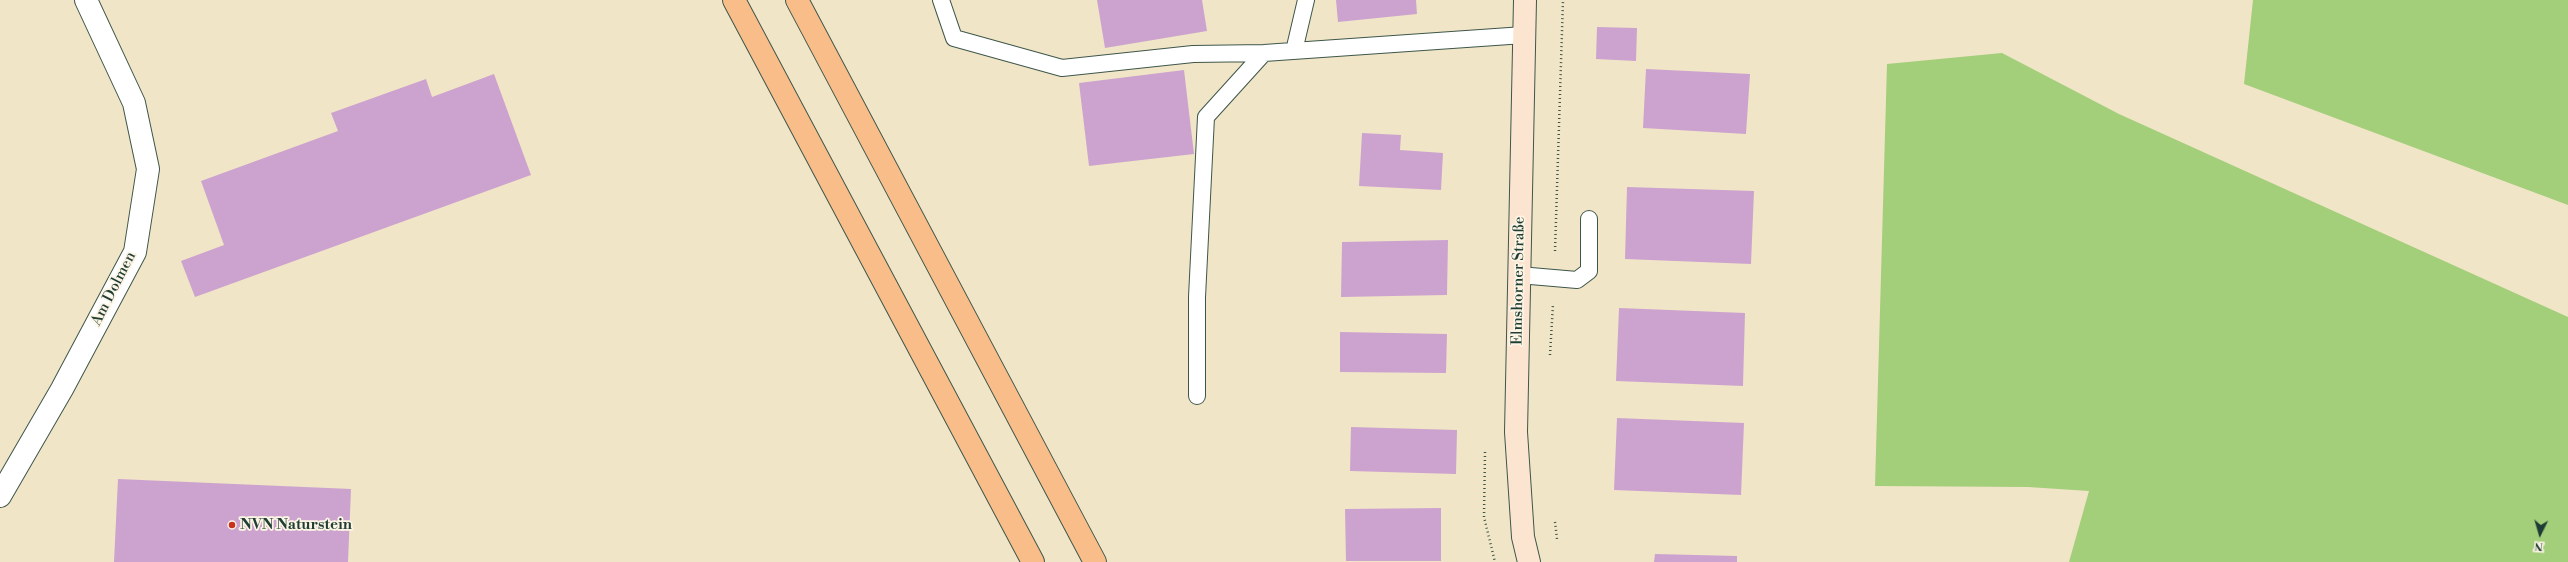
<!DOCTYPE html>
<meta charset="utf-8">
<style>
body{margin:0}
#map{position:relative;width:2568px;height:562px;overflow:hidden;background:#f1e5c7;font-family:"Libre Bodoni",serif}
canvas{display:block}
.north{position:absolute;left:2520px;top:514px;width:40px;height:40px;-webkit-text-stroke:3px #fcf5e5;paint-order:stroke;rotate:185deg;font-size:11px;font-weight:700;line-height:16px;text-align:center;color:#1f3d34}
.north::after{content:'';display:block;margin:auto;width:14px;height:18px;background:#1f3d34;clip-path:polygon(50% 0,100% 100%,50% 72%,0 100%)}
</style>
<div id="map">
<canvas width="2568" height="562"></canvas>
<div class="north">N</div>
</div>
<script>
const c = document.querySelector('canvas').getContext('2d');
c.lineJoin = 'round';
function fill(path, color) { c.fillStyle = color; c.fill(path, 'evenodd'); }
function trace(path, color, width, dash) { c.strokeStyle = color; c.lineWidth = width; c.lineCap = dash ? 'butt' : 'round'; c.setLineDash(dash || []); c.stroke(path); }
function write(font, color, halo, rows, align = 'center') {
  c.font = font + ' "Libre Bodoni",serif'; c.lineWidth = 3.5; c.setLineDash([]); c.textBaseline = 'middle'; c.strokeStyle = halo; c.fillStyle = color; for (const [text, x, y, turn = 0] of rows) {
    c.save(); c.translate(x, y); c.rotate((+turn || 0) * Math.PI / 180); c.textAlign = isNaN(turn) ? turn : align; if (halo) c.strokeText(text, 0, 0); c.fillText(text, 0, 0); c.restore();
  }
}
const green = new Path2D(`
 M 2253,0 L 2568,0 L 2568,205 L 2244,84 Z
 M 2002,53 L 2119,114 L 2568,317 L 2568,562 L 2069,562 L 2089,491 L 2028,487 L 1875,486 L 1887,64 Z`);
const building = new Path2D(`
 M 1097,0 L 1202,0 L 1207,31 L 1105,48 Z
 M 1336,0 L 1416,0 L 1417,14 L 1338,22 Z
 M 1597,27 L 1637,28 L 1636,61 L 1596,59 Z
 M 1646,69 L 1750,74 L 1746,134 L 1643,128 Z
 M 1184,70 L 1194,154 L 1089,166 L 1079,83 Z
 M 494,74 L 531,175 L 195,297 L 181,261 L 224,245 L 201,181 L 338,131 L 331,113 L 426,79 L 432,97 Z
 M 1362,133 L 1401,135 L 1400,150 L 1443,153 L 1441,190 L 1359,186 Z
 M 1627,187 L 1754,191 L 1751,264 L 1625,259 Z
 M 1448,240 L 1447,295 L 1341,297 L 1342,242 Z
 M 1619,308 L 1745,313 L 1743,386 L 1616,381 Z
 M 1340,332 L 1447,334 L 1446,373 L 1340,372 Z
 M 1617,418 L 1744,423 L 1741,495 L 1614,490 Z
 M 1351,427 L 1457,430 L 1456,474 L 1350,471 Z
 M 118,479 L 351,489 L 348,562 L 114,562 Z
 M 1441,508 L 1441,561 L 1346,561 L 1345,509 Z
 M 1655,554 L 1737,556 L 1737,562 L 1654,562 Z`);
const path = new Path2D(`
 M 1555,251 L 1563,0
 M 1550,355 L 1553,304
 M 1485,452 L 1484,517 L 1495,562
 M 1555,522 L 1557,539`);
const lane = new Path2D(`
 M 941,0 L 954,38 L 1062,68 L 1193,54 L 1264,53 L 1524,35
 M 1294,51 L 1306,0
 M 1519,275 L 1577,280 L 1589,271 L 1589,219
 M 1197,396 L 1197,297 L 1206,117 L 1264,53`);
const street = new Path2D(`
 M 0,496 L 62,389 L 135,252 L 148,169 L 134,103 L 86,0`);
const secondary = new Path2D(`
 M 1525,0 L 1516,432 L 1523,537 L 1529,562`);
const highway = new Path2D(`
 M 734,0 L 1033,562
 M 797,0 L 1095,562`);
const markers = [
 [232,525,4,"#c8321e"]
];
const streetNames = [
 ["Elmshorner Straße",1519,281,-89],
 ["Am Dolmen",114,289,-63]
];
const poiNames = [
 ["NVN Naturstein",240,525]
];
fill(green, '#a3ce7a');
fill(building, '#cca3cf');
trace(lane, '#3e564a', 18);
trace(street, '#3e564a', 24);
trace(secondary, '#3e564a', 24);
trace(highway, '#3e564a', 24);
trace(path, '#3e564a', 2.5, [1, 3]);
trace(lane, '#fff', 16);
trace(street, '#fff', 22);
trace(secondary, '#fce5d0', 22);
trace(highway, '#f8bd89', 22);
for (const [x, y, r, color] of markers) { const dot = new Path2D(); dot.arc(x, y, r, 0, 2 * Math.PI); c.fillStyle = color; c.fill(dot); trace(dot, '#fcf5e5', 1.5); }
write('15px', '#1f3d34', '#fcf5e5', streetNames);
write('bold 15px', '#1f3d34', '#fcf5e5', poiNames, 'left');
</script>
